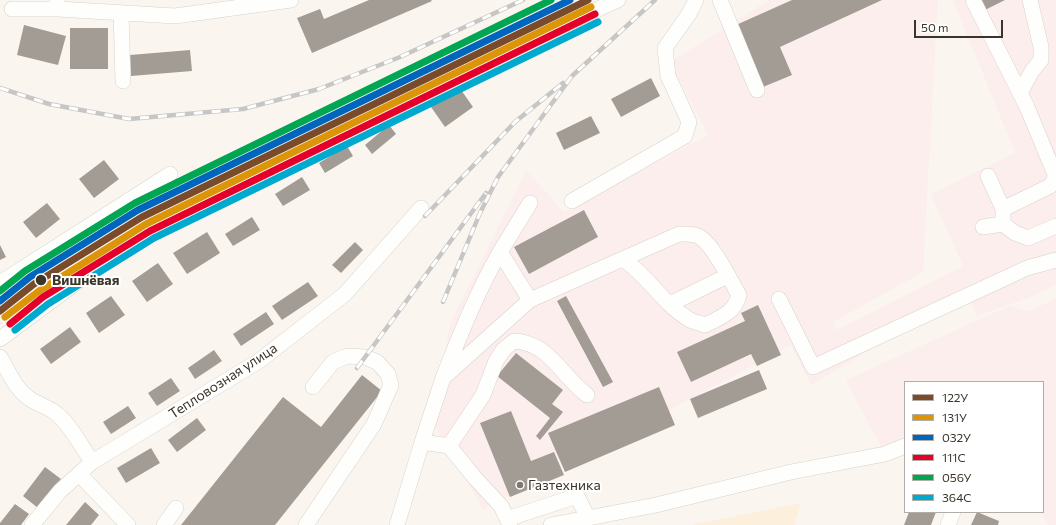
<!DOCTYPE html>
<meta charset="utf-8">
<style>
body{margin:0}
#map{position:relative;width:1056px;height:525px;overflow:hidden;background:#faf6ef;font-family:Commissioner,sans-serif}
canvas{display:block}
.legend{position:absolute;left:904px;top:381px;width:140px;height:132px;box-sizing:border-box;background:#fff;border:1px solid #b1aea9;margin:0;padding:5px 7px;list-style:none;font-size:12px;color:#3b3428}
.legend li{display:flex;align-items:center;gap:8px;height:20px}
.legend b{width:20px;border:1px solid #b1aea9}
.scale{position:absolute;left:914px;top:20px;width:89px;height:18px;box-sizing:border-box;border:2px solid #3b3428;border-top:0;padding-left:5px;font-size:12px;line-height:14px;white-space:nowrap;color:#3b3428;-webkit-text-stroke:3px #fff;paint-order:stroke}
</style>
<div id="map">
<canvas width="1056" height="525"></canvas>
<ul class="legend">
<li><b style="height:5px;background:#7a4b2a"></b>122У</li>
<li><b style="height:5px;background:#db9506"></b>131У</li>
<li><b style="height:5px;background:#0065bd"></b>032У</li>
<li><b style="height:5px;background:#e4002b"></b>111С</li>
<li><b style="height:5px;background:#00a651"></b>056У</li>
<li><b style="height:5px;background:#00a9ce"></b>364С</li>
</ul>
<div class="scale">50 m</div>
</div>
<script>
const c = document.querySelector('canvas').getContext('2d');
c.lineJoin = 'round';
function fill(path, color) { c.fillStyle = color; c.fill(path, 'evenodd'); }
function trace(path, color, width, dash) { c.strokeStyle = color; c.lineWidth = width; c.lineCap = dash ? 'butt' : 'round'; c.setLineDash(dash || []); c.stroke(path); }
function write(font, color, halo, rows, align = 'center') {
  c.font = font + ' Commissioner,sans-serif'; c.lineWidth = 4; c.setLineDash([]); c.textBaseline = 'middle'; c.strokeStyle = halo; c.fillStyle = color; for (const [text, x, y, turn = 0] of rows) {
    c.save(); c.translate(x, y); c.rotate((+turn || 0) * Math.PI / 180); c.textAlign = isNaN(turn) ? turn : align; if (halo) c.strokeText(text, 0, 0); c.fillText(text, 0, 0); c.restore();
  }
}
const built = new Path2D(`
 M 801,503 L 794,525 L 691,525 Z`);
const industrial = new Path2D(`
 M 769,0 L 938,0 L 923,272 L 833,322 L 837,330 L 963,266 L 931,194 L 1015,153 L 953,0 L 1056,0 L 1056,285 L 1031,297 L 977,316 L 969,298 L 894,335 L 811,386 L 791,345 L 483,510 L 431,418 L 451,321 L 526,170 L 564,212 L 708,135 L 670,62 Z
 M 1056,299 L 1056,525 L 1048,525 L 1041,512 L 1043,512 L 1043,382 L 905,382 L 905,438 L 881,447 L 846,380 L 1009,306 L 1028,311 Z`);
const building = new Path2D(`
 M 369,0 L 431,0 L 432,1 L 312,53 L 297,18 L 320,9 L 324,19 Z
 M 792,0 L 882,0 L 780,47 L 792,75 L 763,87 L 736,25 Z
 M 980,0 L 1005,0 L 985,10 Z
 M 24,25 L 66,36 L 58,65 L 17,55 Z
 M 70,28 L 108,28 L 108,69 L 70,69 Z
 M 190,50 L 192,71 L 131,76 L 130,55 Z
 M 651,78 L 660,96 L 621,117 L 611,99 Z
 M 459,87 L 473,107 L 445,127 L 431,107 Z
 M 591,116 L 600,133 L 564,150 L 556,133 Z
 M 389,125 L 396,134 L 372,154 L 365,145 Z
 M 347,146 L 353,156 L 325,173 L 319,163 Z
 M 104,160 L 119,179 L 94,198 L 79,179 Z
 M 302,177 L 310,190 L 283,206 L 275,194 Z
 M 47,203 L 60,219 L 36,238 L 23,222 Z
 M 584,210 L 598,237 L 529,274 L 514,247 Z
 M 252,217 L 260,230 L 233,246 L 225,234 Z
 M 207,232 L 220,253 L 187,274 L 173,253 Z
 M 355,242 L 363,250 L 341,273 L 332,265 Z
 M 0,245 L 6,257 L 0,260 Z
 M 158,263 L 173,284 L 147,302 L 132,281 Z
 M 308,282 L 318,296 L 282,320 L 272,306 Z
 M 111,296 L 125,315 L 99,333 L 86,313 Z
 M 566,296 L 613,382 L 603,387 L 557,301 Z
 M 758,305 L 781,355 L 757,366 L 751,354 L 691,382 L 677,352 L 745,321 L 741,313 Z
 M 266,312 L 274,324 L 241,346 L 233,334 Z
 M 70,327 L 81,342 L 51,364 L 40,349 Z
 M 214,350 L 222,361 L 195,379 L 188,368 Z
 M 516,353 L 563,390 L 552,404 L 563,412 L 540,440 L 536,436 L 550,418 L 497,376 Z
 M 759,370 L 767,389 L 698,418 L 690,399 Z
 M 362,375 L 382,391 L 275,525 L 181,525 L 283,397 L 321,427 Z
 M 171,378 L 180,391 L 157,406 L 148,393 Z
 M 659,387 L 675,425 L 565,472 L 548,433 Z
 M 128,406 L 136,418 L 111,434 L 103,422 Z
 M 511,411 L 531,461 L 554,452 L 564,475 L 510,497 L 480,423 Z
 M 197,418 L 206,430 L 177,452 L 168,440 Z
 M 151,448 L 160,463 L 126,483 L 117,468 Z
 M 45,467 L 61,479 L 38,508 L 23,496 Z
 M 85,502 L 99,515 L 91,525 L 66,525 Z
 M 15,504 L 29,514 L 21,525 L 0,525 L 0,523 Z
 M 909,512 L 936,512 L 931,525 L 904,525 Z
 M 977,512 L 999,521 L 998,525 L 971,525 Z`);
const minor = new Path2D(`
 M 57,0 L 58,9 L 175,16 L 291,0
 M 720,0 L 757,90
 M 973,0 L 1027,107 L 1056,177 L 1050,186 L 1003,209
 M 12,9 L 58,9
 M 121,13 L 123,81
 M 1020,93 L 1032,71 L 1041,60 L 1041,47 L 1030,0
 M 988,176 L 1003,209 L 1003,224 L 1015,233 L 1028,238 L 1056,226
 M 572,201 L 685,136 L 689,122 L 668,76 L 665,48 L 689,14 L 696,0
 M 983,227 L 1003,224
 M 0,283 L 170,174
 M 779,299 L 813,367 L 1027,268 L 1056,260
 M 530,300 L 679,234 C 686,234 693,233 700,237 C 714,246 730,280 739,295 C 735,313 719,318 705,325 C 700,323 694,322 690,320 C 663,304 648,276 623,259
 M 670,304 L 727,276
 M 0,339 L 88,274 L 162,227 L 502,53 L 618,0
 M 0,357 C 9,372 15,389 30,399 C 39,405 49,407 57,414 C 71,426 82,447 92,462
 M 444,375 C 461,333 477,292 500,252
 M 422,442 L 449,446 L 475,478 L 501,506 L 510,525
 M 449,446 L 483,395 L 496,361 L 504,349 L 514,341 C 550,343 561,376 587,395
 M 79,474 L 128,525
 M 507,519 L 577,496 L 588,518
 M 32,525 L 60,491 L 92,462 L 259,361 L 345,294 L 421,208
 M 164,525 L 176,508
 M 306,525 L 374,424 L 391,385 L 388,374 L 377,362 L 365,357 L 347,356 L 333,362 L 313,387
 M 397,525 L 422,442 L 443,378 L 530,300 L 500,252 L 530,203
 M 551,525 L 656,505 L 791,472 L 885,454 L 905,446
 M 948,525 L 953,512`);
const rail = new Path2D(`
 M 0,88 L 49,104 L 129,119 L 243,109 L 319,89 L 400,57 L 523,0
 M 425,216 L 515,122 L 563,83
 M 443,302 L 480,213 L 498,177 L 572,76 L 655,0
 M 357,368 L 486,193`);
const rail1 = new Path2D(`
 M 0,311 L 34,284 L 142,217 L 588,0`);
const rail2 = new Path2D(`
 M 5,317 L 39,291 L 146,224 L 591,7`);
const rail3 = new Path2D(`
 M 0,301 L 30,277 L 138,210 L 570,0`);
const rail4 = new Path2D(`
 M 10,324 L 43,297 L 150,231 L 595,14`);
const rail5 = new Path2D(`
 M 0,291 L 25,271 L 135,203 L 551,0`);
const rail6 = new Path2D(`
 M 15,330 L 48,304 L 154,238 L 598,22`);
const markers = [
 [41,280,6,"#3b3428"],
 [520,485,4,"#7e786e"]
];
const stopNames = [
 ["Вишнёвая",52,280]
];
const streetNames = [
 ["Тепловозная улица",223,381,-33]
];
const poiNames = [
 ["Газтехника",528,485]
];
fill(built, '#fcefdb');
fill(industrial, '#fceeed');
fill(building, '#a39c95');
trace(minor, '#d7d2c9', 16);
trace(minor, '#fefefd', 15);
trace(rail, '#c7c6c4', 4.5);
trace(rail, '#fff', 3, [9]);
trace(rail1, '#7a4b2a', 7);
trace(rail2, '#db9506', 7);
trace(rail3, '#0065bd', 7);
trace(rail4, '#e4002b', 7);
trace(rail5, '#00a651', 7);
trace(rail6, '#00a9ce', 7);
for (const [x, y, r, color] of markers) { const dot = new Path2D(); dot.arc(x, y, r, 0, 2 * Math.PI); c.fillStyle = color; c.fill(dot); trace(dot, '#fff', 1.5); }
write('bold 14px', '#3b3428', '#fff', stopNames, 'left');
write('14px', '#3b3428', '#fff', streetNames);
write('14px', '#3b3428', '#fff', poiNames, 'left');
</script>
